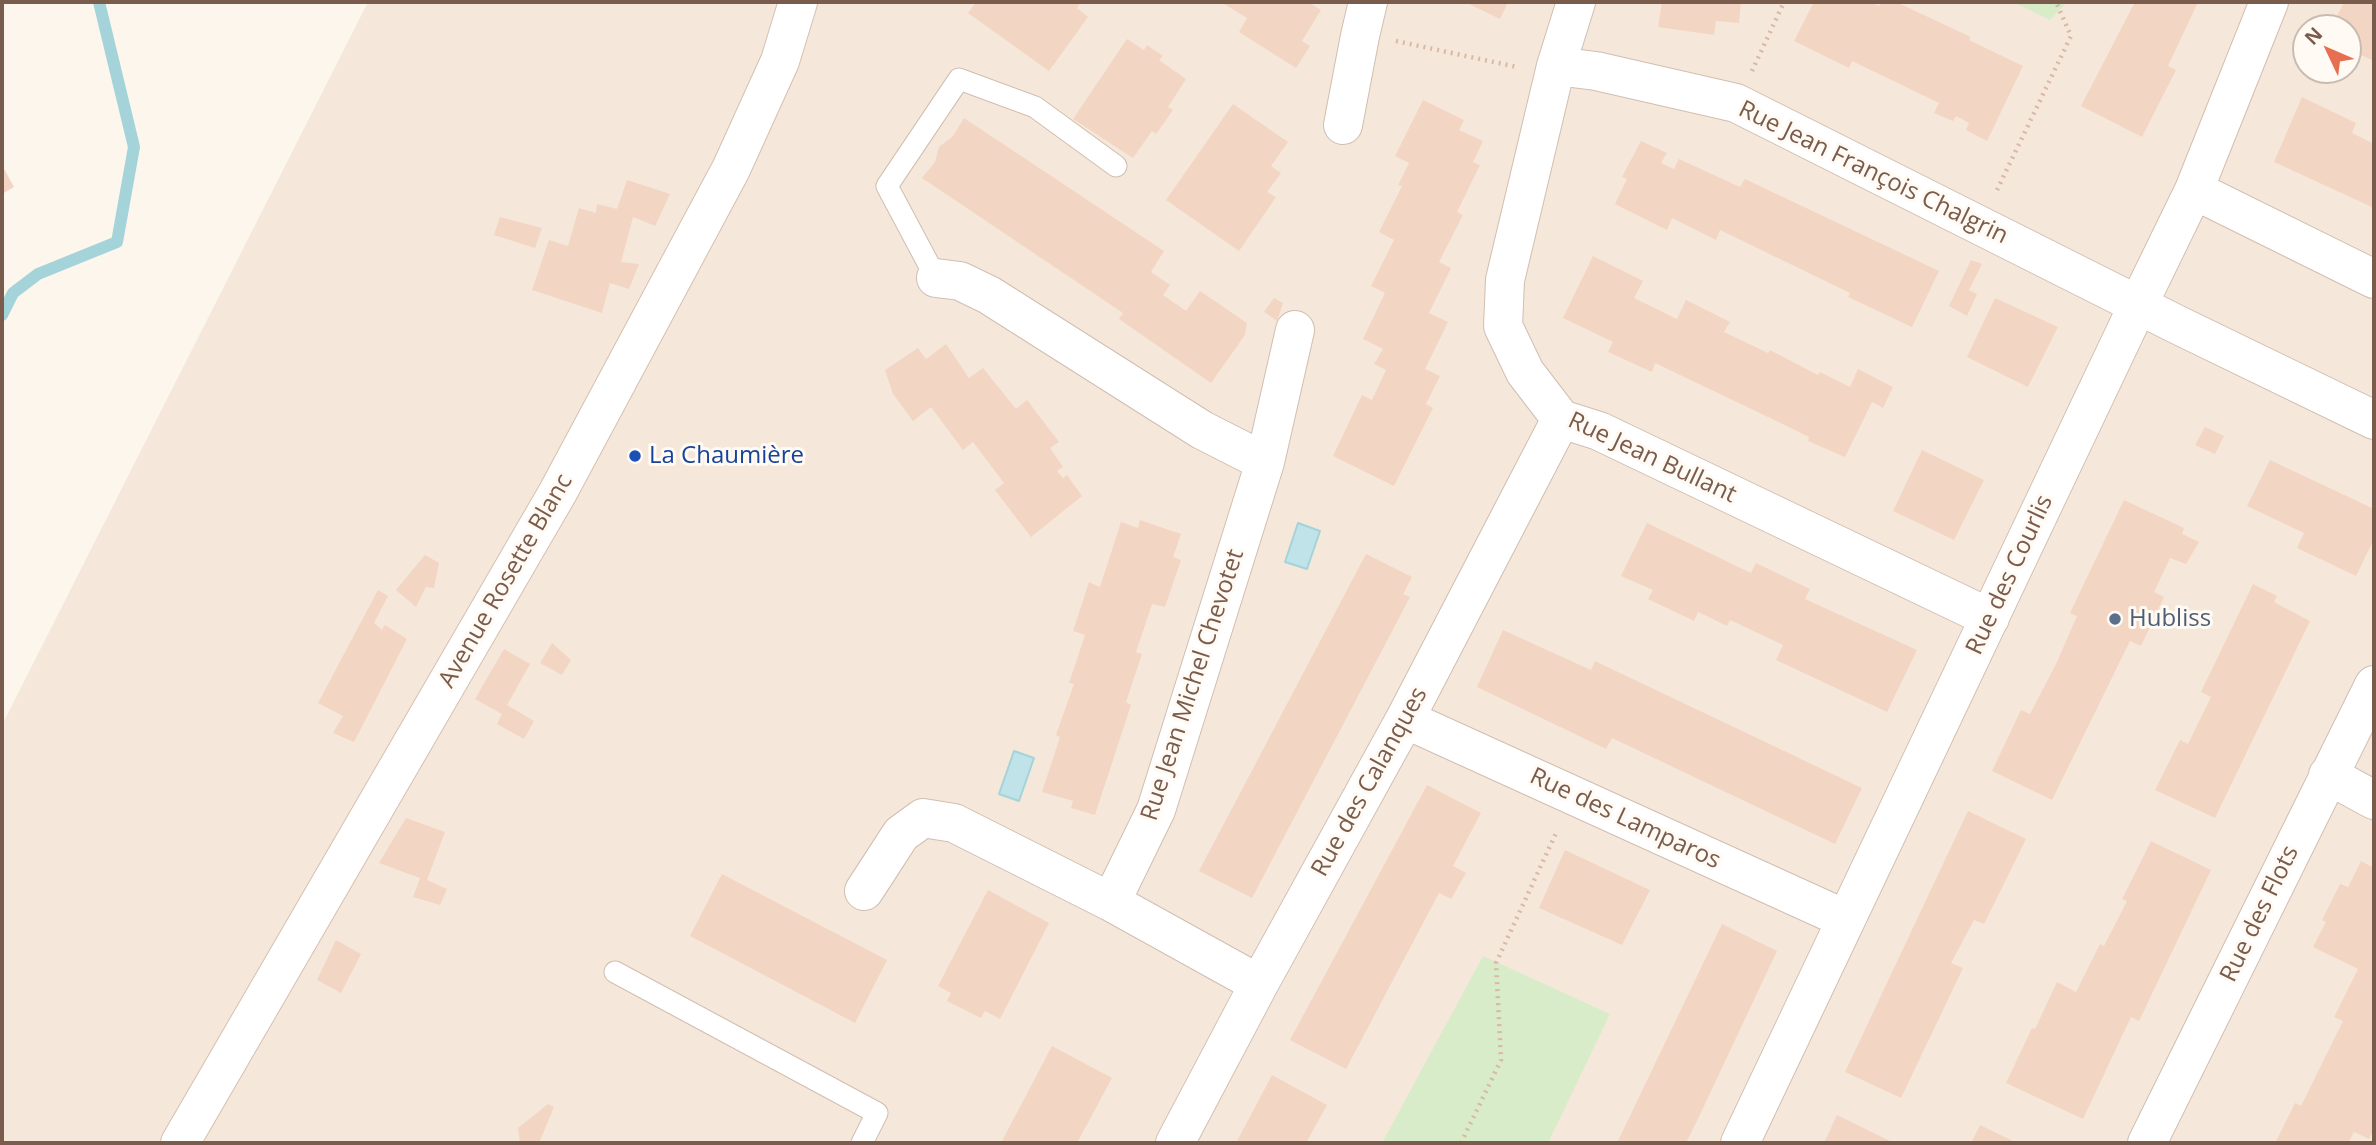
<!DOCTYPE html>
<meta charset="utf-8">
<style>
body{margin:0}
#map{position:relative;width:2376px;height:1145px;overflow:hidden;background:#fdf6ec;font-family:"Open Sans",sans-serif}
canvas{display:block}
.frame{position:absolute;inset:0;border:4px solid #7a5c4d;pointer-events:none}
.north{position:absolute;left:2292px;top:14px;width:70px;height:70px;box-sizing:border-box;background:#fffaf3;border:2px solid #cabbb1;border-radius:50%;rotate:314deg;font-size:19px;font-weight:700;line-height:28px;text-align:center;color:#7a5c4d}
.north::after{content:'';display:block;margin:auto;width:24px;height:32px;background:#e76f51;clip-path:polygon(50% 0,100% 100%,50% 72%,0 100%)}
</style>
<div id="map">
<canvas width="2376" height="1145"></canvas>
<div class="frame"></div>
<div class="north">N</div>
</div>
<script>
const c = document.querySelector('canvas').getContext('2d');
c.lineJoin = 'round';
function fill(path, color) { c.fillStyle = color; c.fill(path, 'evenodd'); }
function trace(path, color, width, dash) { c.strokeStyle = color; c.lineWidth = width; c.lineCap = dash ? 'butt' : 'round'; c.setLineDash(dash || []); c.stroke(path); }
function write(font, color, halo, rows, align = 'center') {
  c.font = font + ' "Open Sans",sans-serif'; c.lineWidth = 6; c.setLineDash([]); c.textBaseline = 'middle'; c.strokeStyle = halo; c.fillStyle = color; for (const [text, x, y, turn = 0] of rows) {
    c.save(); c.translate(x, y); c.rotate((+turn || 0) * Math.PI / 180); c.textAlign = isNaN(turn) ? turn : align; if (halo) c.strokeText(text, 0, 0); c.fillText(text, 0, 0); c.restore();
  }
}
const residential = new Path2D(`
 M 368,2 L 2374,2 L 2374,1143 L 2,1143 L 2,725 ZM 2306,28 L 2348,28 L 2348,70 L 2306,70 Z`);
const green = new Path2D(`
 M 2013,2 L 2067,2 L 2050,20 Z
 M 1483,956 L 1610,1014 L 1548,1143 L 1382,1143 Z`);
const water = new Path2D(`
 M 1298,523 L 1320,531 L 1307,569 L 1285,562 Z
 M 1014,751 L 1034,758 L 1019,801 L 999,794 Z`);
const stream = new Path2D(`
 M 2,315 L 13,293 L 38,274 L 117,242 L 134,147 L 99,2`);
const building = new Path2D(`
 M 976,2 L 1081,2 L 1077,8 L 1088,17 L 1049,71 L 968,13 Z
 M 1221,2 L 1308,2 L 1321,10 L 1302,41 L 1310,46 L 1296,68 L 1239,32 L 1247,18 Z
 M 1465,2 L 1508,2 L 1500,19 Z
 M 1662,2 L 1741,2 L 1739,23 L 1716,21 L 1714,35 L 1658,27 Z
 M 1814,2 L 1870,2 L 1879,6 L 1881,2 L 1896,2 L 1971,37 L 1969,40 L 2023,66 L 1987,141 L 1966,130 L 1969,123 L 1956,116 L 1953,121 L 1934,113 L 1939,103 L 1852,61 L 1849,68 L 1794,41 Z
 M 2135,2 L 2198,2 L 2168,66 L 2176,70 L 2142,137 L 2081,106 Z
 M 2344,2 L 2374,2 L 2374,61 L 2350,50 L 2348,54 L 2348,28 L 2331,28 Z
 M 1127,39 L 1144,50 L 1147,45 L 1163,56 L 1159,60 L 1186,79 L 1168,107 L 1173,110 L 1156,134 L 1152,131 L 1133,158 L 1073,119 Z
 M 2302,97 L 2356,123 L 2352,133 L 2374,144 L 2374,208 L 2274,162 Z
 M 1423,100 L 1464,120 L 1459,130 L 1483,141 L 1473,162 L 1480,165 L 1457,212 L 1463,215 L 1439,262 L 1451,268 L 1429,313 L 1448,322 L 1425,369 L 1440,376 L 1426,404 L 1433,408 L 1394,486 L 1333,456 L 1362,395 L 1372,400 L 1386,370 L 1374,364 L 1383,349 L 1363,339 L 1385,293 L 1371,286 L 1394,240 L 1379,232 L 1402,186 L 1398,185 L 1409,163 L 1395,156 Z
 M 1233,104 L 1288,142 L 1271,166 L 1281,173 L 1267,192 L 1276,197 L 1239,251 L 1166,200 Z
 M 964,118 L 1164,251 L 1151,272 L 1170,285 L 1163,295 L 1186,311 L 1200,291 L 1247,323 L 1245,335 L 1211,383 L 1119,319 L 1123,313 L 922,178 L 935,162 L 939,147 L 953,136 Z
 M 1641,141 L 1667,153 L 1661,163 L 1674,169 L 1679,159 L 1740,187 L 1745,179 L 1939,271 L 1912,327 L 1848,297 L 1850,293 L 1720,230 L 1716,240 L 1672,218 L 1667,230 L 1615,204 L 1627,179 L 1622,177 Z
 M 2,165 L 14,187 L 2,194 Z
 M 627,180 L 670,194 L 655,226 L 633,217 L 621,262 L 639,264 L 629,289 L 610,283 L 602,313 L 532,290 L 549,240 L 568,246 L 579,208 L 596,213 L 597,204 L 617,209 Z
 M 500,217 L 542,228 L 535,248 L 494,235 Z
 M 1593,256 L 1643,281 L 1634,298 L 1677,319 L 1686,300 L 1730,322 L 1724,332 L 1768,353 L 1770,350 L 1818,375 L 1820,372 L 1850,387 L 1858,369 L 1893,387 L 1883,408 L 1872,402 L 1845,457 L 1808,441 L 1809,437 L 1793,429 L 1655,363 L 1652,372 L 1608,352 L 1613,342 L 1563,318 Z
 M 1971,260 L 1982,264 L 1969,290 L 1977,294 L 1967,316 L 1949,306 Z
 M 1274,298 L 1283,303 L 1277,321 L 1264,312 Z
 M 1995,298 L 2058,327 L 2028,387 L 1967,357 Z
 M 946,344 L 969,378 L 983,368 L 1016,409 L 1027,400 L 1059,442 L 1050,448 L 1063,467 L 1057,471 L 1063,478 L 1067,475 L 1082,496 L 1031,537 L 995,490 L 1004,483 L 973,442 L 963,450 L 931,407 L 913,421 L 893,394 L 885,370 L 918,348 L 926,359 Z
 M 2205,427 L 2224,436 L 2215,454 L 2195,445 Z
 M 1922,450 L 1984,480 L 1954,540 L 1893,511 Z
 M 2270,460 L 2374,509 L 2374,539 L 2356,576 L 2297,548 L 2304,533 L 2247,506 Z
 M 2124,500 L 2184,528 L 2182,534 L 2199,542 L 2186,564 L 2170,558 L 2154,592 L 2164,597 L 2141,646 L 2130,641 L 2052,800 L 1992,771 L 2021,710 L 2030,714 L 2057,662 L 2077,616 L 2070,613 Z
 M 1140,520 L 1181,534 L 1173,557 L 1181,560 L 1165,607 L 1152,604 L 1136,652 L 1142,654 L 1126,702 L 1131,705 L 1095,815 L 1071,808 L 1073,801 L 1042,792 L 1060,737 L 1056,735 L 1074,684 L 1069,683 L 1085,635 L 1073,631 L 1089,582 L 1100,587 L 1121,522 L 1138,528 Z
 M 1647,523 L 1751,573 L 1756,563 L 1810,589 L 1805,599 L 1917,650 L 1887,712 L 1776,660 L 1783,645 L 1730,620 L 1727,626 L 1698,612 L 1694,621 L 1648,599 L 1653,590 L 1621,576 Z
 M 1366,554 L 1412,577 L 1403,594 L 1410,597 L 1252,898 L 1199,871 Z
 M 425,555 L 439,563 L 434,588 L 426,587 L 416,607 L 396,590 Z
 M 2253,584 L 2277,596 L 2274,602 L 2310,621 L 2215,818 L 2155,790 L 2180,740 L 2188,744 L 2211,697 L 2201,692 Z
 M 378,590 L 388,596 L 374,623 L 382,630 L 385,625 L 407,639 L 354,742 L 333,733 L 343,716 L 318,703 Z
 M 1503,630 L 1591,670 L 1595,661 L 1862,788 L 1835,844 L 1612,738 L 1606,749 L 1477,687 Z
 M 552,643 L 571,660 L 562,675 L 540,663 Z
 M 504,649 L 530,664 L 507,705 L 534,721 L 524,739 L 497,724 L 502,714 L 475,699 Z
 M 1427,785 L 1481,813 L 1453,866 L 1466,873 L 1451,899 L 1439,893 L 1346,1069 L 1290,1040 Z
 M 1968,811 L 2026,839 L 1984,924 L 1974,920 L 1951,963 L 1963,968 L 1901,1098 L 1845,1072 Z
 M 406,818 L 445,832 L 427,880 L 447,889 L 440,905 L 413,897 L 420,878 L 379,863 Z
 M 2151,841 L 2211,870 L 2139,1021 L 2131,1017 L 2083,1119 L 2006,1083 L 2032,1028 L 2035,1029 L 2057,982 L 2076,992 L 2100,944 L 2104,946 L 2127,901 L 2122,899 Z
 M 1565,850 L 1650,890 L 1622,945 L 1539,908 Z
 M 2361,861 L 2374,868 L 2374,1129 L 2369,1139 L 2354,1132 L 2348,1143 L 2275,1143 L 2295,1103 L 2301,1106 L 2343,1021 L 2334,1017 L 2358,969 L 2313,947 L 2326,922 L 2322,920 L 2340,884 L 2348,887 Z
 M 722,874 L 887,960 L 855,1023 L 690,936 Z
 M 988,890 L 1049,923 L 1000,1019 L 985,1011 L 981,1018 L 947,1001 L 951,993 L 938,986 Z
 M 1722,924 L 1777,951 L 1696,1123 L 1686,1143 L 1617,1143 Z
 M 336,940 L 361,954 L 341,993 L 317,980 Z
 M 1052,1046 L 1112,1078 L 1077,1143 L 1001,1143 Z
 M 1272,1075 L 1327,1105 L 1306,1143 L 1236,1143 Z
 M 548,1104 L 554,1107 L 539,1143 L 520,1143 L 518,1128 Z
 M 1837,1115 L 1894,1143 L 1824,1143 Z
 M 1980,1125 L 2017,1143 L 1971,1143 Z`);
const path = new Path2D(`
 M 1396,41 L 1517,67
 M 1752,71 L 1784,2
 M 1997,190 L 2071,36 L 2056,2
 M 1461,1143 L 1501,1060 L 1496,963 L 1557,831`);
const service = new Path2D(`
 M 936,278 L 887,186 L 959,79 L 1035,107 L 1116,166
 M 615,972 L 877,1113 L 862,1143`);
const minor = new Path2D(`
 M 1576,2 L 1556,66 L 1505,280 L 1503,326 L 1525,372 L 1561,419 L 1599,431 L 1990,618
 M 1556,66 L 1596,71 L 1736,103 L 2178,325 L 2374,420
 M 1343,125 L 1360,36 L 1368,2
 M 2194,190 L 2374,279
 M 936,278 L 960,281 L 989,295 L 1202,430 L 1265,462
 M 1405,719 L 1845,919
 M 2328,775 L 2374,800
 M 864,891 L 901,834 L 923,818 L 954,823 L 1111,902 L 1259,984
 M 1111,902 L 1156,810 L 1265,462 L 1295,330
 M 1175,1143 L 1259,984 L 1405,719 L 1561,419
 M 1740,1143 L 2138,305 L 2194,190 L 2269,2
 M 2147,1143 L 2374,685`);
const secondary = new Path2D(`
 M 180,1143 L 558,492 L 731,169 L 780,61 L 798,2`);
const markers = [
 [635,456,7,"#1a4fb4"],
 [2115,619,7,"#5c6f8a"]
];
const streetNames = [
 ["Rue Jean François Chalgrin",1873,173,26],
 ["Rue Jean Bullant",1652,458,25],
 ["Rue des Courlis",2010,575,-65],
 ["Avenue Rosette Blanc",506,581,-60],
 ["Rue Jean Michel Chevotet",1193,685,-72],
 ["Rue des Calanques",1370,782,-61],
 ["Rue des Lamparos",1625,819,25],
 ["Rue des Flots",2260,914,-64]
];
const transitNames = [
 ["La Chaumière",649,456]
];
const serviceNames = [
 ["Hubliss",2129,619]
];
fill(residential, '#f5e8da');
fill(green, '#d8ecc9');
fill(water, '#bfe3e8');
trace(water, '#a5d3da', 2);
trace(stream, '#a5d3da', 12);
fill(building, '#f3d5c3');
trace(service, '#d1beb0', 23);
trace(minor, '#d1beb0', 40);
trace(secondary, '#d6c0b0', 40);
trace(path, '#d9b8a5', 4.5, [2, 5]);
trace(service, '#fff', 21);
trace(minor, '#fff', 38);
trace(secondary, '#fff', 38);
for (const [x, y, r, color] of markers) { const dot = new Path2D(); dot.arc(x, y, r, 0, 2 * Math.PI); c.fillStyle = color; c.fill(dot); trace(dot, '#fffaf3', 2.5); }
write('24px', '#7a5c4d', '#fffaf3', streetNames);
write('24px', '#164399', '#fffaf3', transitNames, 'left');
write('24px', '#4e5e75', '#fffaf3', serviceNames, 'left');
</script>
